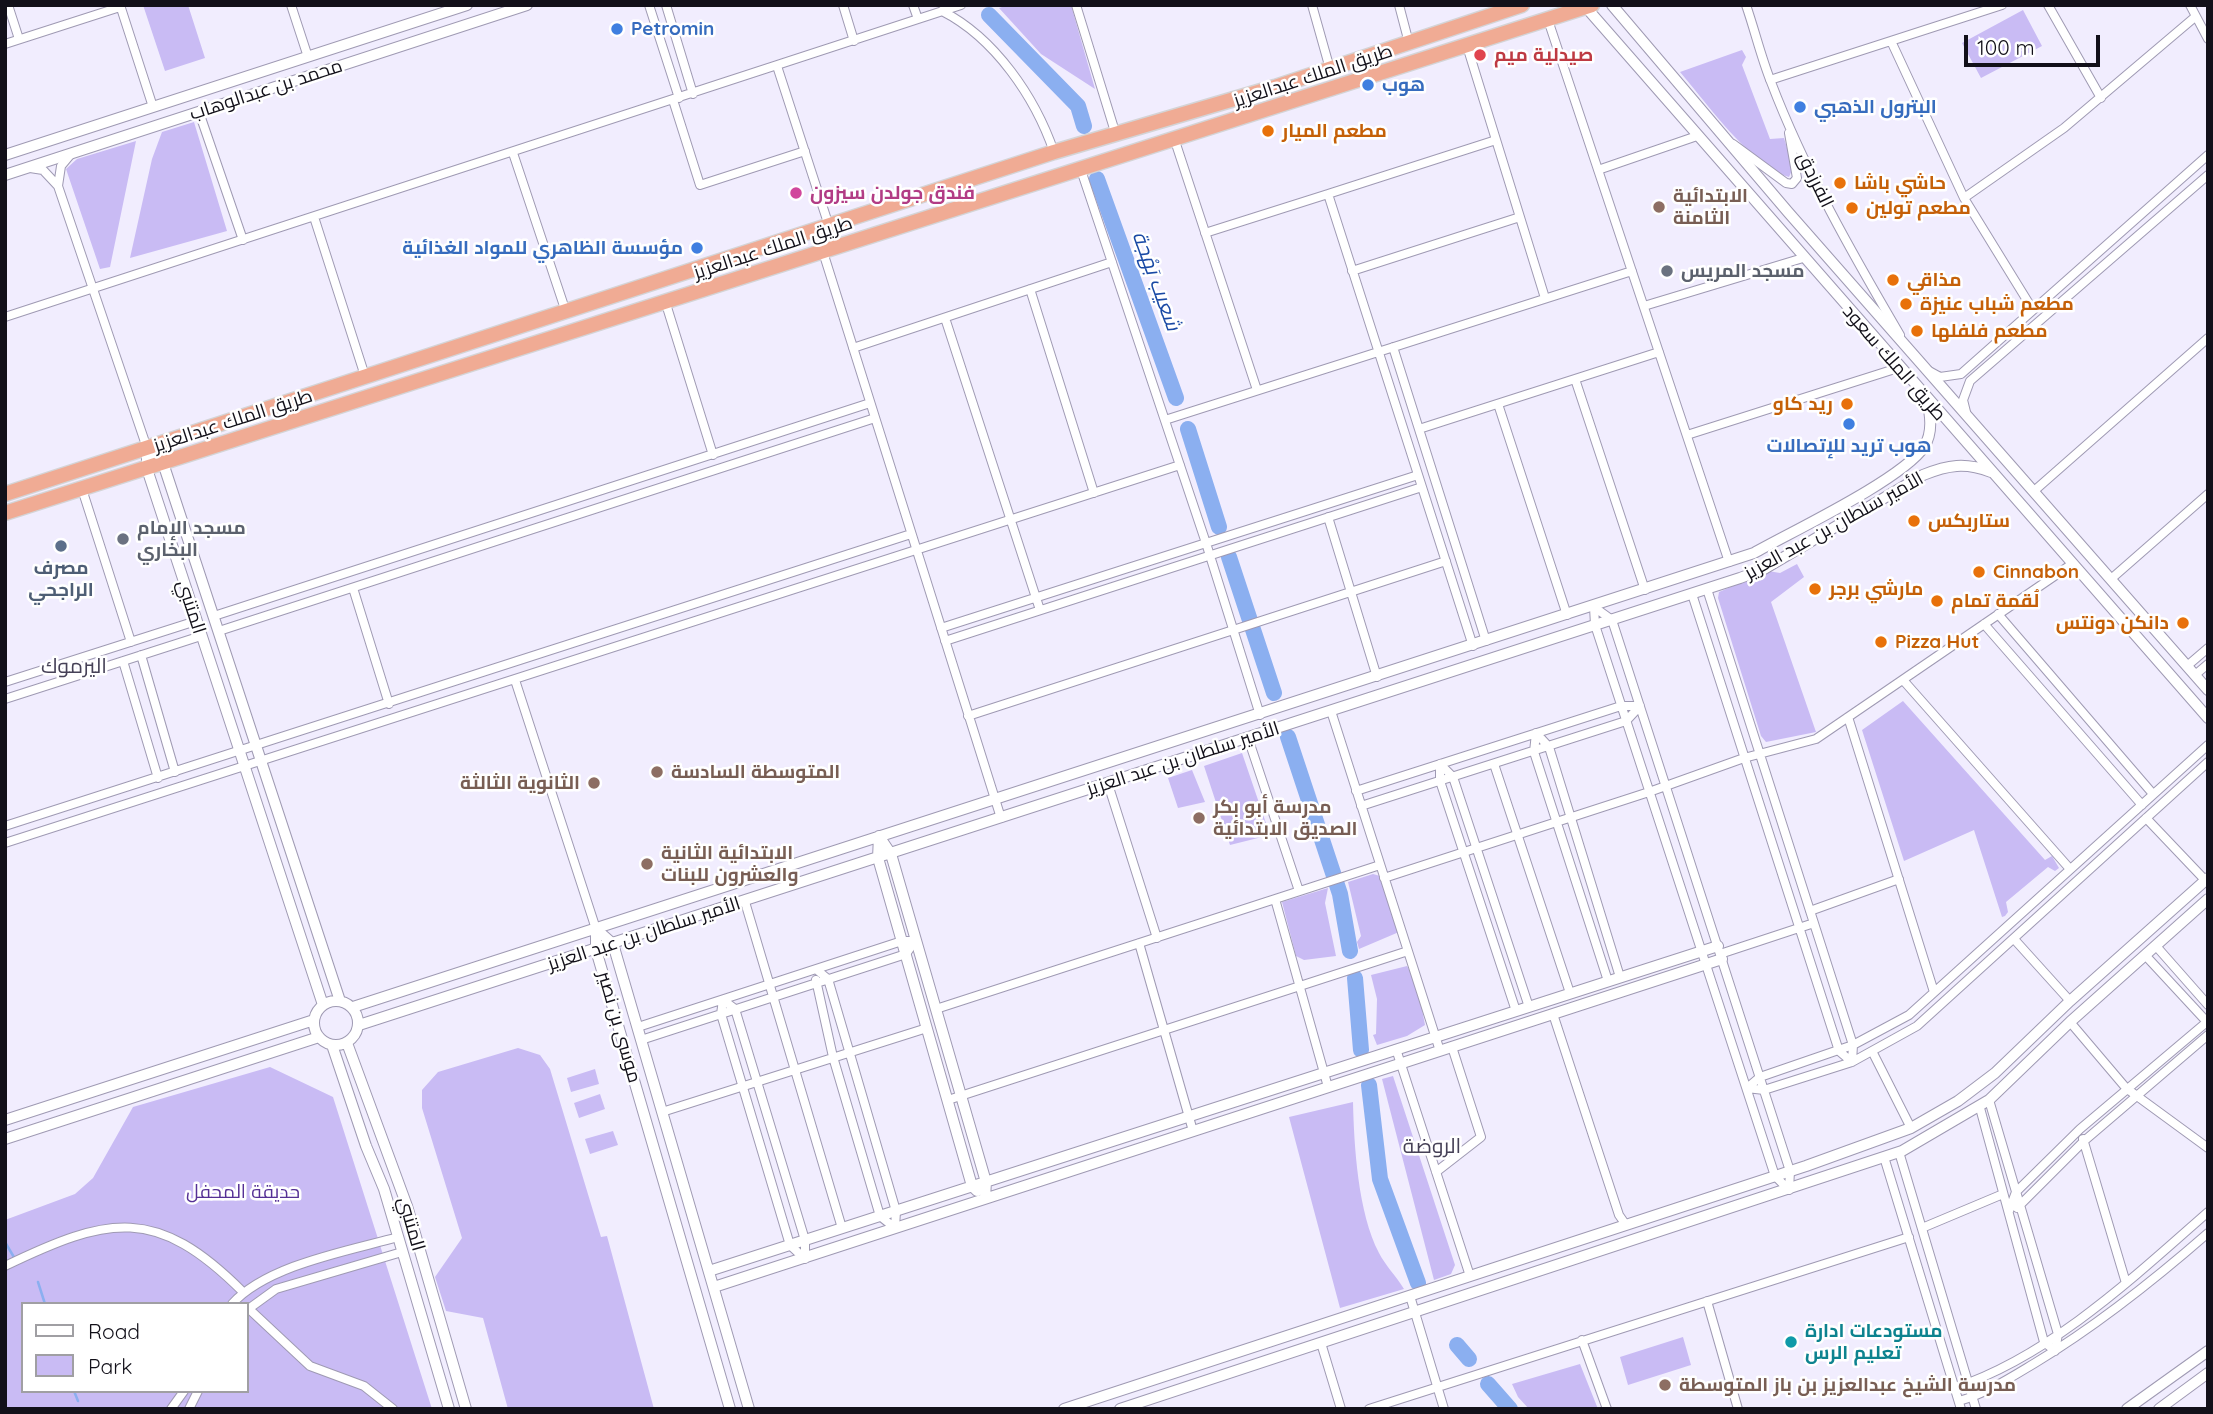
<!DOCTYPE html>
<meta charset="utf-8">
<style>
body{margin:0}
#map{position:relative;width:2213px;height:1414px;overflow:hidden;background:#f1edfe;font-family:Quicksand,sans-serif}
canvas{display:block}
.frame{position:absolute;inset:0;border:7px solid #121019;pointer-events:none}
.legend{position:absolute;left:21px;top:1302px;width:228px;height:91px;box-sizing:border-box;background:#fff;border:2px solid #a09fa3;margin:0;padding:9px 12px;list-style:none;font-size:21px;color:#121019}
.legend li{display:flex;align-items:center;gap:14px;height:35px}
.legend b{width:35px;border:2px solid #a09fa3}
.scale{position:absolute;left:1964px;top:35px;width:136px;height:32px;box-sizing:border-box;border:4px solid #121019;border-top:0;padding-left:9px;font-size:21px;line-height:24px;white-space:nowrap;color:#121019;-webkit-text-stroke:5px #fff;paint-order:stroke}
</style>
<div id="map">
<canvas width="2213" height="1414"></canvas>
<div class="frame"></div>
<ul class="legend">
<li><b style="height:9px;background:#fff"></b>Road</li>
<li><b style="height:19px;background:#c9bbf4"></b>Park</li>
</ul>
<div class="scale">100 m</div>
</div>
<script>
const c = document.querySelector('canvas').getContext('2d');
c.lineJoin = 'round';
function fill(path, color) { c.fillStyle = color; c.fill(path, 'evenodd'); }
function trace(path, color, width, dash) { c.strokeStyle = color; c.lineWidth = width; c.lineCap = dash ? 'butt' : 'round'; c.setLineDash(dash || []); c.stroke(path); }
function write(font, color, halo, rows, align = 'center') {
  c.font = font + ' Quicksand,Cairo,sans-serif'; c.lineWidth = 5; c.setLineDash([]); c.textBaseline = 'middle'; c.strokeStyle = halo; c.fillStyle = color; for (const [text, x, y, turn = 0] of rows) {
    c.save(); c.translate(x, y); c.rotate((+turn || 0) * Math.PI / 180); c.textAlign = isNaN(turn) ? turn : align; if (halo) c.strokeText(text, 0, 0); c.fillText(text, 0, 0); c.restore();
  }
}
const green = new Path2D(`
 M 143,5 L 188,5 L 205,58 L 165,71 Z
 M 1008,5 L 1071,5 L 1095,89 L 1041,54 L 999,8 Z
 M 2023,10 L 2042,46 L 1981,78 L 1962,43 Z
 M 1742,50 L 1746,57 L 1742,65 L 1770,139 L 1784,138 L 1793,168 L 1789,177 C 1750,165 1707,103 1680,72 Z
 M 194,122 L 227,231 L 130,258 L 152,159 L 162,132 Z
 M 136,141 L 110,267 L 100,269 L 66,169 L 77,159 Z
 M 1797,564 L 1804,577 L 1771,602 L 1816,732 L 1766,742 L 1761,736 L 1718,598 L 1719,592 L 1768,571 L 1780,573 Z
 M 1903,701 L 2045,860 L 2052,856 L 2059,868 L 2055,871 L 2048,867 L 2006,902 L 2008,912 L 2005,916 L 2002,917 L 1974,830 L 1904,861 L 1862,730 Z
 M 1242,753 L 1270,835 L 1230,845 L 1204,766 Z
 M 1192,770 L 1205,802 L 1178,808 L 1168,778 Z
 M 1373,874 L 1380,876 L 1399,932 L 1359,949 L 1357,942 L 1361,936 L 1348,882 Z
 M 1328,888 L 1325,903 L 1336,956 L 1304,960 L 1296,956 L 1282,902 Z
 M 1407,966 L 1417,983 L 1425,1025 L 1407,1036 L 1377,1045 L 1373,1035 L 1376,1034 L 1377,999 L 1371,975 Z
 M 518,1048 L 540,1055 L 550,1069 L 601,1237 L 607,1236 L 654,1409 L 508,1409 L 483,1318 L 446,1311 L 435,1277 L 462,1238 L 422,1108 L 422,1090 L 438,1072 Z
 M 270,1067 L 333,1097 L 432,1409 L 5,1409 L 5,1220 L 75,1194 L 93,1178 L 133,1107 ZM 23,1304 L 247,1304 L 247,1391 L 23,1391 Z
 M 595,1069 L 599,1084 L 571,1092 L 567,1078 Z
 M 1393,1076 L 1455,1265 L 1451,1274 L 1434,1280 L 1382,1079 Z
 M 600,1094 L 605,1109 L 579,1118 L 574,1103 Z
 M 1353,1102 C 1354,1146 1358,1213 1379,1253 C 1385,1265 1396,1276 1404,1289 L 1340,1308 L 1289,1117 Z
 M 613,1131 L 618,1145 L 590,1154 L 585,1139 Z
 M 1683,1337 L 1691,1365 L 1628,1385 L 1620,1357 Z
 M 1580,1364 L 1598,1409 L 1529,1409 L 1518,1397 L 1512,1384 Z`);
const stream = new Path2D(`
 M 5,1242 L 15,1259
 M 38,1282 L 45,1304
 M 74,1391 L 78,1401`);
const river = new Path2D(`
 M 989,15 L 1078,106 L 1084,126
 M 1097,179 L 1176,398
 M 1188,429 L 1219,527
 M 1229,557 L 1274,693
 M 1288,737 L 1340,894 L 1350,951
 M 1355,978 L 1361,1050
 M 1369,1085 L 1380,1179 L 1418,1283
 M 1457,1345 L 1469,1359
 M 1488,1384 L 1510,1409`);
const minor = new Path2D(`
 M 8,5 L 19,39
 M 120,5 L 153,107
 M 291,5 L 308,57
 M 649,5 L 679,98
 M 666,5 L 693,94
 M 843,5 L 854,41
 M 913,5 L 918,19
 M 1076,5 L 1116,135
 M 1312,5 L 1330,69
 M 1399,5 L 1409,43
 M 1746,5 C 1755,31 1761,57 1771,82 C 1805,171 1852,253 1900,335
 M 2048,5 L 2101,98
 M 2190,5 L 2208,39
 M 942,11 C 995,38 1035,97 1054,152
 M 1548,20 L 1729,562
 M 1891,41 L 1964,198 L 2033,310
 M 5,44 L 120,7
 M 1467,46 L 1545,298
 M 777,66 L 829,226
 M 1770,80 L 2002,5
 M 673,100 L 700,185 L 805,151
 M 199,112 L 243,240
 M 1175,141 L 1257,390
 M 1733,144 L 1786,183 L 1792,184 L 1797,178 L 1789,133
 M 513,153 L 566,312
 M 30,168 L 43,170 L 58,186 L 61,166 L 71,154
 M 1081,170 L 1206,543 L 1260,715
 M 1598,170 L 1697,136
 M 58,186 L 147,448
 M 1964,198 L 2064,128 L 2195,17
 M 314,217 L 365,376
 M 1205,233 L 1328,194
 M 823,252 L 1001,818
 M 1352,271 L 1520,217
 M 1030,289 L 1094,493
 M 666,304 L 713,455
 M 1644,306 L 1803,258
 M 5,317 L 961,5
 M 945,318 L 1040,610
 M 1393,347 L 1486,641
 M 853,348 L 1112,262
 M 1929,371 L 1940,377 L 1961,374 L 2208,155
 M 1575,379 L 1645,590
 M 1498,404 L 1567,615
 M 1966,412 L 1963,400 L 1970,381 L 2208,175
 M 1165,420 L 1632,271
 M 1419,429 L 1659,352
 M 1687,435 L 1898,368
 M 82,489 L 131,642
 M 2034,491 L 2208,338
 M 1328,517 L 1377,677
 M 2111,579 L 2208,494
 M 353,588 L 389,704
 M 1692,594 L 1839,1051 L 1852,1062 L 1853,1045 L 1707,589
 M 1594,607 L 1612,620 L 1790,1171 L 1789,1190 L 1775,1176 L 1595,625 Z
 M 1998,614 L 2153,794
 M 214,616 L 870,403
 M 1984,624 L 2142,805
 M 941,628 L 1418,475
 M 219,631 L 875,418
 M 945,641 L 1422,487
 M 1473,646 L 1328,194 L 1496,140
 M 141,655 L 175,772
 M 123,661 L 158,778
 M 2187,666 L 2208,648
 M 2195,675 L 2208,664
 M 515,680 L 596,929
 M 1903,680 L 2070,869
 M 5,682 L 196,621
 M 5,699 L 201,636
 M 1331,711 L 1440,1051
 M 968,716 L 1446,561
 M 1848,717 L 1934,992
 M 1248,738 L 1299,891
 M 1440,764 L 1453,777 L 1529,1007
 M 1440,764 L 1440,781 L 1516,1011
 M 1494,764 L 1570,993
 M 1108,784 L 1157,938
 M 1356,791 L 1621,706 L 1640,706 L 1626,721 L 1361,806
 M 2146,818 L 2205,880
 M 5,826 L 911,534
 M 5,843 L 1180,465
 M 1384,878 L 1649,792 L 1744,758 L 1816,739 L 2072,564
 M 1275,899 L 1328,1087
 M 745,902 L 842,1228
 M 1810,911 L 1899,879
 M 2014,939 L 2070,1001
 M 1139,943 L 1193,1131
 M 2156,946 L 2208,1005
 M 1720,954 L 1814,923
 M 2145,955 L 2208,1023
 M 817,970 L 828,979 L 896,1211 L 895,1228
 M 816,980 L 833,1057 L 880,1216 L 895,1228
 M 1608,981 L 1534,752 L 1536,733 L 1549,747 L 1620,977
 M 723,1000 L 735,1009 L 805,1240 L 805,1259 L 790,1245 L 721,1014 Z
 M 936,1009 L 1380,865
 M 1553,1014 L 1619,1215 L 1626,1225
 M 2070,1022 L 2126,1088 L 2208,1148
 M 638,1027 L 902,941 L 915,941
 M 641,1040 L 906,954 L 915,941
 M 1396,1049 L 1470,1276
 M 1872,1051 L 1911,1128
 M 1747,1088 L 1760,1077 L 1853,1045 L 1909,1015 L 2208,745
 M 1747,1088 L 1764,1090 L 1852,1062 L 1917,1026 L 2208,762
 M 948,1100 L 1408,951
 M 1980,1108 L 2044,1342 L 2055,1351 L 2058,1334 L 1989,1100
 M 662,1112 L 927,1028
 M 2083,1139 L 2126,1283
 M 1899,1152 L 1976,1409
 M 1884,1157 L 1961,1409
 M 1436,1172 L 1481,1137 L 1452,1047
 M 2017,1208 L 2084,1141 L 2208,1035
 M 2009,1211 L 2016,1192 L 2080,1129 L 2208,1021
 M 1922,1228 L 2003,1194
 M 5,1266 C 109,1216 156,1205 243,1292
 M 1410,1296 L 1444,1409
 M 1707,1301 L 1738,1409
 M 232,1304 C 267,1265 348,1251 398,1237
 M 248,1308 L 310,1366 L 364,1386 L 393,1409
 M 247,1310 L 276,1289 L 402,1252
 M 1582,1340 L 1607,1409
 M 1321,1343 L 1341,1409
 M 1954,1388 C 2049,1357 2134,1277 2208,1212
 M 1959,1401 C 1987,1393 2010,1378 2035,1363 C 2098,1325 2153,1281 2208,1233
 M 171,1409 L 184,1391
 M 189,1409 L 198,1391
 M 1369,1409 L 1909,1237`);
const tertiary = new Path2D(`
 M 1584,5 L 2208,718
 M 1612,5 L 1788,212 L 2208,690
 M 5,155 L 467,5
 M 5,175 L 527,5
 M 147,448 L 163,463 L 340,1001
 M 147,448 L 147,469 L 323,1005
 M 879,836 L 878,858 L 972,1186 L 977,1191
 M 879,836 L 891,854 L 986,1182 L 985,1198
 M 596,929 L 613,944 L 749,1409
 M 596,929 L 596,950 L 730,1409
 M314 1023a22 22 0 1 1 44 0a22 22 0 1 1-44 0Z
 M 353,1007 L 1754,553 C 1793,531 1901,480 1924,447 C 1933,433 1931,416 1927,401
 M 359,1025 L 1740,578 L 1764,569 L 1923,475 C 1948,465 1965,462 1991,472
 M 347,1043 L 407,1206 L 466,1409
 M 332,1045 L 366,1146 L 384,1189 L 449,1409
 M 5,1120 L 314,1020
 M 5,1139 L 319,1037
 M 709,1271 L 1718,946
 M 714,1287 L 1722,959
 M 1064,1409 L 1806,1166 L 1911,1128 L 1958,1101 L 1995,1073 L 2070,1001 L 2208,878
 M 1120,1409 L 1902,1151 L 1989,1100 L 2070,1022 L 2208,899
 M 2127,1409 L 2208,1351
 M 2159,1409 L 2208,1373`);
const trunk = new Path2D(`
 M 5,494 L 1054,152 L 1275,87 L 1522,5
 M 5,513 L 1592,5`);
const markers = [
 [617,29,7,"#3f7fe0"],
 [1480,55,7,"#e0444e"],
 [1368,85,7,"#3f7fe0"],
 [1800,107,7,"#3f7fe0"],
 [1268,131,7,"#e8710a"],
 [1840,183,7,"#e8710a"],
 [796,193,7,"#d1479c"],
 [1659,207,7,"#8d6e63"],
 [1852,208,7,"#e8710a"],
 [697,248,7,"#3f7fe0"],
 [1667,271,7,"#6b7280"],
 [1893,280,7,"#e8710a"],
 [1906,304,7,"#e8710a"],
 [1917,331,7,"#e8710a"],
 [1847,404,7,"#e8710a"],
 [1849,424,7,"#3f7fe0"],
 [1914,521,7,"#e8710a"],
 [123,539,7,"#6b7280"],
 [61,546,7,"#5c6f8a"],
 [1979,572,7,"#e8710a"],
 [1815,589,7,"#e8710a"],
 [1937,601,7,"#e8710a"],
 [2183,623,7,"#e8710a"],
 [1881,642,7,"#e8710a"],
 [657,772,7,"#8d6e63"],
 [594,783,7,"#8d6e63"],
 [1199,818,7,"#8d6e63"],
 [647,864,7,"#8d6e63"],
 [1791,1342,7,"#0f9aa8"],
 [1665,1385,7,"#8d6e63"]
];
const shopNames = [
 ["Petromin",631,29],
 ["هوب",1382,85],
 ["البترول الذهبي",1814,107],
 ["مؤسسة الظاهري للمواد الغذائية",683,248,"right"],
 ["هوب تريد للإتصالات",1849,446,"center"]
];
const healthNames = [
 ["صيدلية ميم",1494,55]
];
const streetNames = [
 ["طريق الملك عبدالعزيز",1313,76,-18],
 ["محمد بن عبدالوهاب",266,90,-18],
 ["الفرزدق",1815,180,64],
 ["طريق الملك عبدالعزيز",773,248,-18],
 ["طريق الملك سعود",1894,363,49],
 ["طريق الملك عبدالعزيز",233,421,-18],
 ["الأمير سلطان بن عبد العزيز",1834,526,-29],
 ["المتنبي",191,607,72],
 ["الأمير سلطان بن عبد العزيز",1183,759,-18],
 ["الأمير سلطان بن عبد العزيز",644,934,-18],
 ["موسى بن نصير",619,1027,74],
 ["المتنبي",411,1224,74]
];
const foodNames = [
 ["مطعم الميار",1282,131],
 ["حاشي باشا",1854,183],
 ["مطعم تولين",1866,208],
 ["مذاقي",1907,280],
 ["مطعم شباب عنيزة",1920,304],
 ["مطعم فلفلها",1931,331],
 ["ريد كاو",1833,404,"right"],
 ["ستاربكس",1928,521],
 ["Cinnabon",1993,572],
 ["مارشي برجر",1829,589],
 ["لُقمة تمام",1951,601],
 ["دانكن دونتس",2169,623,"right"],
 ["Pizza Hut",1895,642]
];
const hotelNames = [
 ["فندق جولدن سيزون",810,193]
];
const educationNames = [
 ["الابتدائية",1673,196],
 ["الثامنة",1673,218],
 ["المتوسطة السادسة",671,772],
 ["الثانوية الثالثة",580,783,"right"],
 ["مدرسة أبو بكر",1213,807],
 ["الصديق الابتدائية",1213,829],
 ["الابتدائية الثانية",661,853],
 ["والعشرون للبنات",661,875],
 ["مدرسة الشيخ عبدالعزيز بن باز المتوسطة",1679,1385]
];
const worshipNames = [
 ["مسجد المريس",1681,271],
 ["مسجد الإمام",137,528],
 ["البخاري",137,550]
];
const serviceNames = [
 ["مصرف",61,568],
 ["الراجحي",61,590]
];
const parkNames = [
 ["حديقة المحفل",243,1192]
];
const cultureNames = [
 ["مستودعات ادارة",1805,1331],
 ["تعليم الرس",1805,1353]
];
const waterNames = [
 ["شعيب بَهْجة",1156,281,70]
];
const neighbourhoodNames = [
 ["اليرموك",74,667],
 ["الروضة",1432,1147]
];
fill(green, '#c9bbf4');
trace(stream, '#8baff0', 2.5);
trace(river, '#8baff0', 16);
trace(minor, '#9f9ab3', 10);
trace(tertiary, '#9f9ab3', 12);
trace(trunk, '#d4d4d6', 17);
trace(minor, '#fff', 8);
trace(tertiary, '#fff', 10);
trace(trunk, '#f0ab94', 14);
for (const [x, y, r, color] of markers) { const dot = new Path2D(); dot.arc(x, y, r, 0, 2 * Math.PI); c.fillStyle = color; c.fill(dot); trace(dot, '#fff', 2.5); }
write('bold 19px', '#366cbe', '#fff', shopNames, 'left');
write('bold 19px', '#be3a42', '#fff', healthNames, 'left');
write('19px', '#121019', '#fff', streetNames);
write('bold 19px', '#c56008', '#fff', foodNames, 'left');
write('bold 19px', '#b23c85', '#fff', hotelNames, 'left');
write('bold 19px', '#785e54', '#fff', educationNames, 'left');
write('bold 19px', '#5b616d', '#fff', worshipNames, 'left');
write('bold 19px', '#4e5e75', '#fff', serviceNames);
write('19px', '#553095', '#fff', parkNames);
write('bold 19px', '#0d838f', '#fff', cultureNames, 'left');
write('italic 21px', '#1949a5', '#fff', waterNames);
write('21px', '#464157', '#fff', neighbourhoodNames);
</script>
